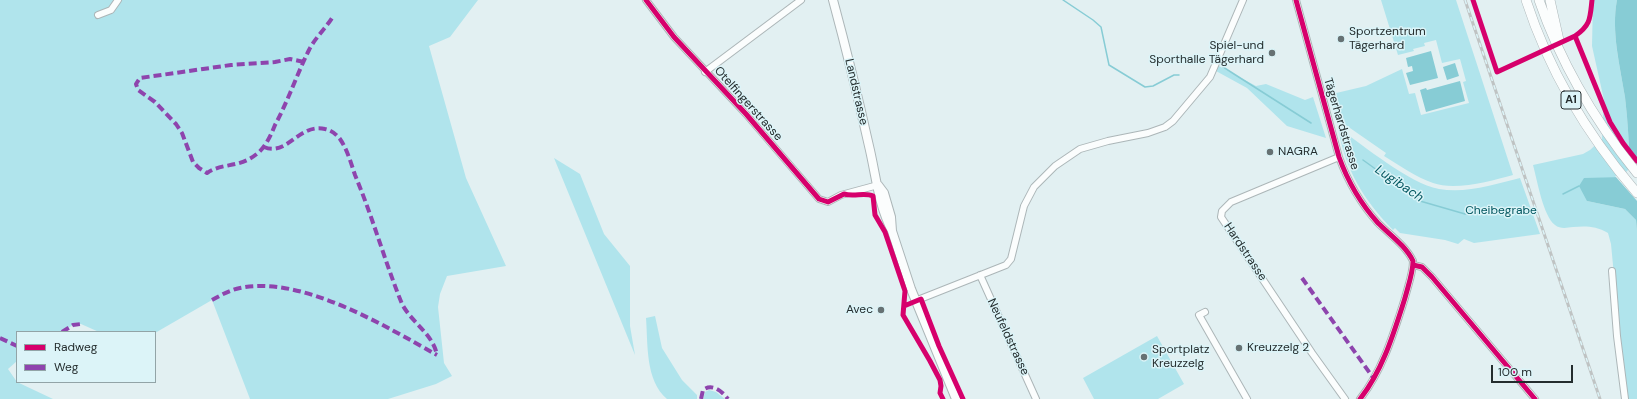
<!DOCTYPE html>
<meta charset="utf-8">
<style>
body{margin:0}
#map{position:relative;width:1637px;height:399px;overflow:hidden;background:#e2f0f2;font-family:"DM Sans",sans-serif}
canvas{display:block}
.legend{position:absolute;left:16px;top:331px;width:140px;height:52px;box-sizing:border-box;background:#dcf4f8;border:1px solid #92a4a7;margin:0;padding:5px 7px;list-style:none;font-size:12px;color:#242d2e}
.legend li{display:flex;align-items:center;gap:8px;height:20px}
.legend b{width:20px;border:1px solid #92a4a7}
.scale{position:absolute;left:1491px;top:365px;width:82px;height:18px;box-sizing:border-box;border:2px solid #242d2e;border-top:0;padding-left:5px;font-size:12px;line-height:14px;white-space:nowrap;color:#242d2e;-webkit-text-stroke:3px #dcf4f8;paint-order:stroke}
</style>
<div id="map">
<canvas width="1637" height="399"></canvas>
<ul class="legend">
<li><b style="height:5px;background:#d6006c"></b>Radweg</li>
<li><b style="height:5px;background:#8e44ad"></b>Weg</li>
</ul>
<div class="scale">100 m</div>
</div>
<script>
const c = document.querySelector('canvas').getContext('2d');
c.lineJoin = 'round';
function fill(path, color) { c.fillStyle = color; c.fill(path, 'evenodd'); }
function trace(path, color, width, dash) { c.strokeStyle = color; c.lineWidth = width; c.lineCap = dash ? 'butt' : 'round'; c.setLineDash(dash || []); c.stroke(path); }
function write(font, color, halo, rows, align = 'center') {
  c.font = font + ' "DM Sans",sans-serif'; c.lineWidth = 3; c.setLineDash([]); c.textBaseline = 'middle'; c.strokeStyle = halo; c.fillStyle = color; for (const [text, x, y, turn = 0] of rows) {
    c.save(); c.translate(x, y); c.rotate((+turn || 0) * Math.PI / 180); c.textAlign = isNaN(turn) ? turn : align; if (halo) c.strokeText(text, 0, 0); c.fillText(text, 0, 0); c.restore();
  }
}
const green = new Path2D(`
 M 0,0 L 478,0 L 450,37 L 429,46 L 466,178 L 506,266 L 447,276 L 440,294 L 438,307 L 444,363 L 452,376 L 436,384 L 388,399 L 250,399 L 212,300 L 155,333 L 99,332 L 81,324 L 73,325 L 62,332 L 17,332 L 17,361 L 8,369 L 17,382 L 53,399 L 0,399 Z
 M 1381,0 L 1456,0 L 1513,175 C 1491,181 1455,191 1433,183 C 1416,177 1400,166 1384,156 L 1386,153 L 1337,119 L 1332,94 L 1366,86 L 1402,69 L 1409,94 L 1415,93 L 1421,115 L 1469,103 L 1463,82 L 1466,81 L 1460,59 L 1442,63 L 1436,40 L 1424,43 L 1425,46 L 1413,49 L 1414,51 L 1398,55 Z
 M 1593,0 L 1617,0 C 1611,33 1620,65 1625,97 C 1628,122 1629,146 1630,171 L 1587,201 L 1625,209 L 1636,220 L 1637,231 L 1637,399 L 1628,399 L 1623,370 L 1611,244 L 1608,233 C 1596,226 1586,226 1573,227 C 1566,228 1560,229 1555,225 C 1543,216 1537,179 1533,165 L 1583,154 L 1590,150 L 1602,139 L 1604,100 L 1592,46 Z
 M 1217,65 L 1256,86 L 1266,84 L 1305,100 L 1313,97 L 1326,138 L 1287,126 L 1247,88 L 1216,71 Z
 M 1338,128 C 1365,146 1408,183 1439,189 C 1466,194 1495,184 1520,178 L 1540,234 L 1474,243 L 1464,239 L 1458,244 L 1445,240 L 1400,233 L 1395,228 L 1393,230 C 1363,199 1346,171 1338,128 Z
 M 554,158 L 580,174 L 604,234 L 630,266 L 630,326 L 635,355 Z
 M 655,316 L 662,348 L 682,380 L 697,395 L 697,399 L 667,399 C 645,380 648,344 646,318 Z
 M 1157,336 L 1184,384 L 1158,399 L 1094,399 L 1083,378 Z
 M 709,390 L 716,392 L 725,399 L 703,399 L 705,392 Z`);
const water = new Path2D(`
 M 1617,0 L 1637,0 L 1637,231 L 1636,220 L 1625,209 L 1587,201 L 1579,186 L 1584,178 L 1623,177 L 1630,171 C 1629,146 1628,122 1625,97 C 1620,65 1611,32 1617,0 Z
 M 1431,51 L 1438,78 L 1410,85 L 1406,73 L 1413,71 L 1412,66 L 1408,67 L 1406,58 Z
 M 1455,63 L 1459,76 L 1447,80 L 1443,67 Z
 M 1460,81 L 1465,101 L 1426,112 L 1420,90 L 1426,88 L 1427,90 Z`);
const pier = new Path2D(`
 M 1627,147 L 1637,159 L 1637,201 L 1615,176 L 1623,175 L 1628,170 Z`);
const stream = new Path2D(`
 M 1063,0 L 1093,20 L 1101,27 L 1109,65 L 1145,87 L 1153,86 L 1174,75 L 1179,75
 M 1223,67 L 1311,123
 M 1363,160 L 1420,201 L 1465,214 L 1506,209
 M 1563,194 L 1579,186`);
const minor = new Path2D(`
 M 646,0 L 674,37 L 746,114 L 819,199 L 828,202 L 841,195 L 878,185
 M 1296,0 L 1339,157 C 1348,182 1360,203 1378,223 C 1390,235 1406,246 1413,261 C 1413,273 1408,286 1405,298 C 1394,332 1383,370 1360,399
 M 98,15 L 111,10 L 118,0
 M 705,72 L 801,0
 M 1339,157 L 1231,202 L 1222,211 L 1221,217 L 1312,353 L 1345,399
 M 1413,265 L 1422,267 L 1432,277 L 1535,399
 M 1612,271 L 1617,336 L 1625,399
 M 980,275 L 1036,399
 M 915,301 L 1006,265 L 1011,259 L 1024,206 L 1034,187 L 1055,166 L 1080,149 L 1108,141 L 1148,133 L 1165,127 L 1173,121 L 1210,77 L 1243,0
 M 1205,312 L 1199,315 L 1247,399`);
const major = new Path2D(`
 M 833,0 C 846,48 858,97 869,146 C 876,175 878,204 892,231
 M 878,185 L 884,193 L 891,217 L 892,231 L 911,289 L 956,399`);
const highway = new Path2D(`
 M 1526,0 C 1549,71 1588,136 1637,193
 M 1539,0 C 1561,64 1595,121 1637,173
 M 1550,0 L 1559,40`);
const rail = new Path2D(`
 M 1465,0 L 1600,399`);
const quiet = new Path2D(`
 M 304,62 L 290,59 L 275,62 L 231,65 L 140,78 L 136,84 L 138,90 L 155,102 L 176,124 L 182,133 L 193,162 L 199,168 L 207,173 C 223,162 239,169 258,153 C 266,146 271,135 275,125 C 288,101 297,74 309,50 C 315,38 325,29 332,18
 M 264,147 C 287,157 299,123 325,129 C 331,130 336,134 340,139 C 347,149 351,163 355,175 C 373,218 385,262 402,304 C 412,323 433,334 437,355
 M 1302,278 L 1374,379
 M 212,300 C 221,295 230,290 240,288 C 301,275 385,326 437,355
 M 62,332 L 73,325 L 81,324
 M 0,338 L 17,346
 M 701,399 L 703,390 C 712,383 722,391 728,399`);
const cycleway = new Path2D(`
 M 646,0 L 674,37 L 746,114 L 819,199 L 828,202 L 844,194 C 854,197 865,192 873,196 L 875,215 L 885,232 L 905,291 L 903,315 L 930,361 L 940,380 L 941,386 L 940,393 L 943,399
 M 1296,0 L 1339,157 C 1348,182 1360,203 1378,223 C 1390,235 1406,246 1413,261 C 1413,273 1408,286 1405,298 C 1394,332 1383,370 1360,399
 M 1473,0 L 1497,72 L 1575,36 C 1591,25 1590,18 1592,0
 M 1575,36 L 1610,122 L 1623,143 L 1637,161
 M 1413,265 L 1422,267 L 1432,277 L 1535,399
 M 904,306 L 921,299 L 939,346 L 963,399`);
const markers = [
 [1341,39,4,"#667173"],
 [1272,53,4,"#667173"],
 [1270,152,4,"#667173"],
 [881,310,4,"#667173"],
 [1239,348,4,"#667173"],
 [1144,357,4,"#667173"]
];
const shields = [
 [1571,100,20]
];
const shieldNames = [
 ["A1",1571,100]
];
const poiNames = [
 ["Sportzentrum",1349,32],
 ["Tägerhard",1349,46],
 ["Spiel-und",1264,46,"right"],
 ["Sporthalle Tägerhard",1264,60,"right"],
 ["NAGRA",1278,152],
 ["Avec",873,310,"right"],
 ["Kreuzzelg 2",1247,348],
 ["Sportplatz",1152,350],
 ["Kreuzzelg",1152,364]
];
const streetNames = [
 ["Landstrasse",856,92,77],
 ["Otelfingerstrasse",748,104,48],
 ["Tägerhardstrasse",1341,124,73],
 ["Hardstrasse",1245,252,56],
 ["Neufeldstrasse",1008,337,65]
];
const parkNames = [
 ["Cheibegrabe",1501,211]
];
const waterNames = [
 ["Lugibach",1399,184,34]
];
fill(green, '#b0e4ec');
fill(water, '#87ccd5');
fill(pier, '#e2f0f2');
trace(stream, '#87ccd5', 1.5);
trace(minor, '#acb6b8', 8);
trace(major, '#acb6b8', 10);
trace(highway, '#acb6b8', 10);
trace(minor, '#fbfdfd', 6);
trace(major, '#fbfdfd', 8);
trace(highway, '#fbfdfd', 9);
trace(rail, '#bfc3c3', 3);
trace(rail, '#dcf4f8', 1.5, [4.5]);
trace(quiet, '#8e44ad', 4, [8, 4]);
trace(cycleway, '#d6006c', 5);
for (const [x, y, r, color] of markers) { const dot = new Path2D(); dot.arc(x, y, r, 0, 2 * Math.PI); c.fillStyle = color; c.fill(dot); trace(dot, '#dcf4f8', 1.5); }
for (const [x, y, w] of shields) { const box = new Path2D(); box.roundRect(x - w / 2, y - 9, w, 18, 3); c.fillStyle = '#dcf4f8'; c.fill(box); trace(box, '#242d2e', 1); }
write('bold 11px', '#242d2e', null, shieldNames);
write('12px', '#242d2e', '#dcf4f8', poiNames, 'left');
write('12px', '#242d2e', '#dcf4f8', streetNames);
write('12px', '#00565f', '#dcf4f8', parkNames);
write('italic 13px', '#075a63', '#dcf4f8', waterNames);
</script>
